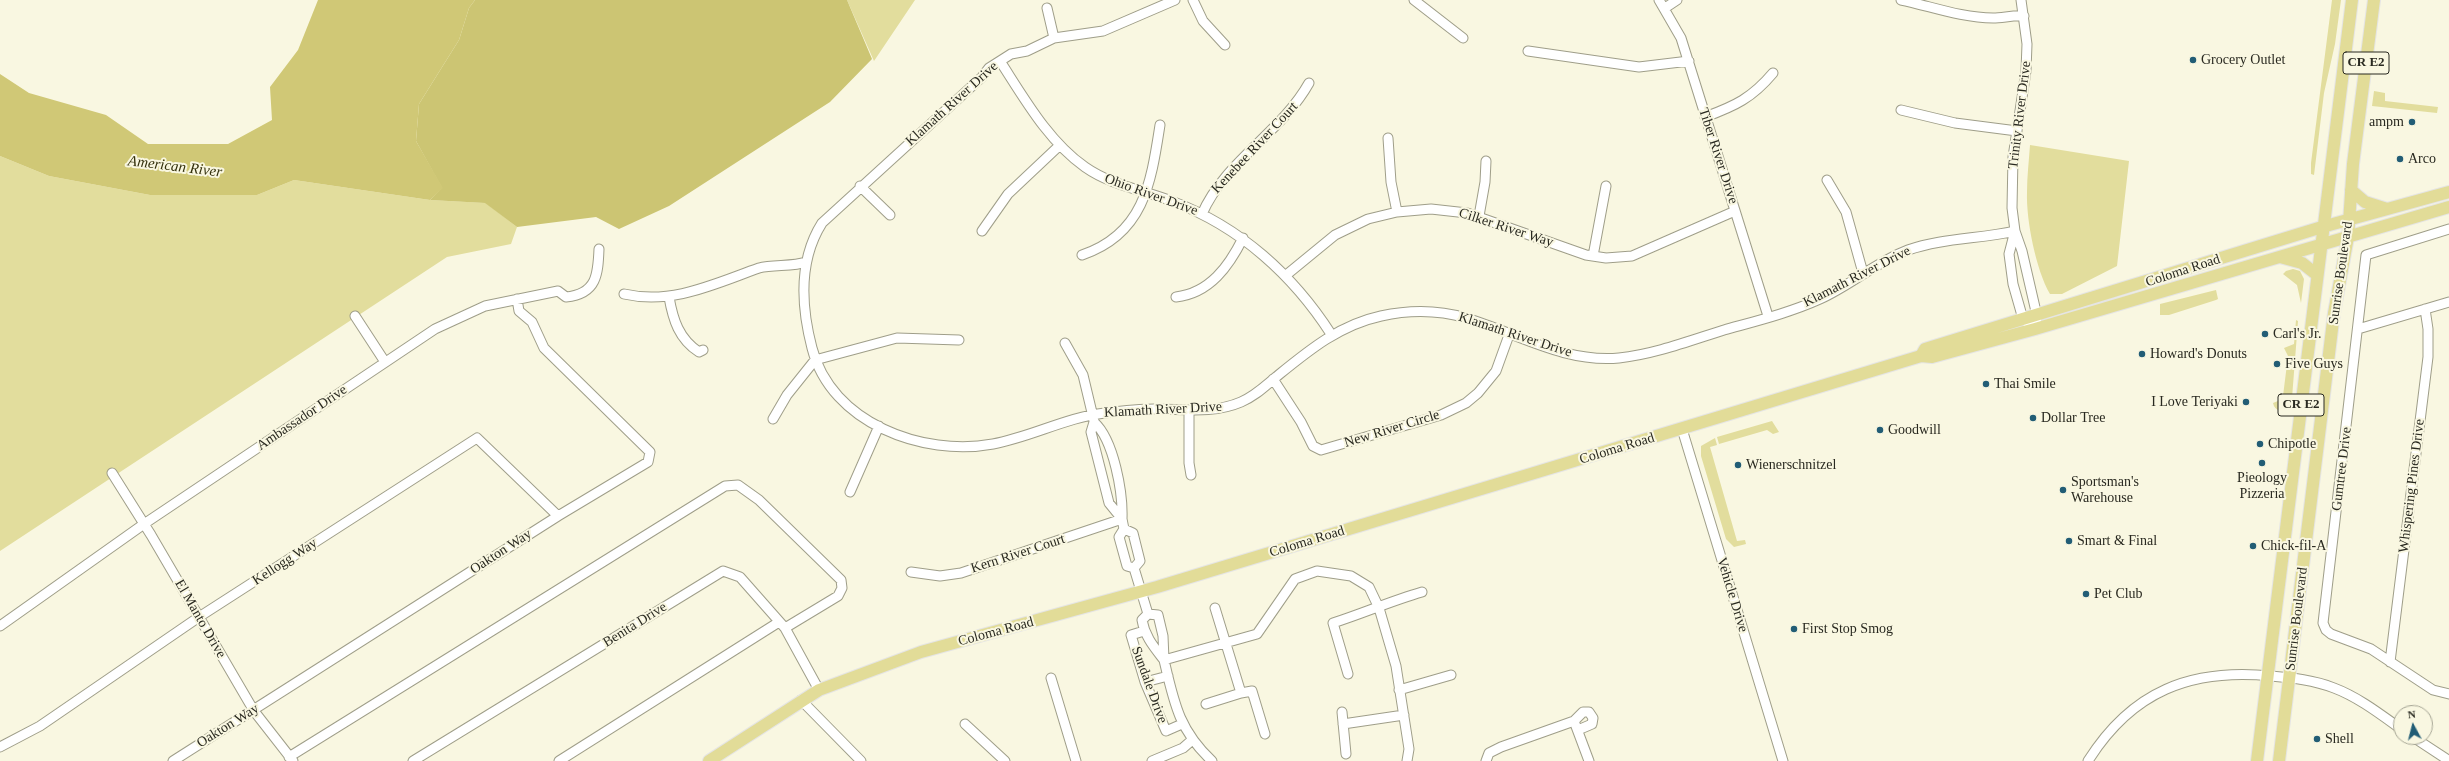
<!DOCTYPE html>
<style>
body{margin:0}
#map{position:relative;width:2449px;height:761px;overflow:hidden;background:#f9f7e1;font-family:"Times New Roman",serif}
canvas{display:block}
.north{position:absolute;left:2393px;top:705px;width:40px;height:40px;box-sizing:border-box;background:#f9f7e1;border:1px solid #a6a594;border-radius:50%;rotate:353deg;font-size:11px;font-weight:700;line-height:16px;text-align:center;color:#292920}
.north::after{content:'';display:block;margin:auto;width:14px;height:18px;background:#225d75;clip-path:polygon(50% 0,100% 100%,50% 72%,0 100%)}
</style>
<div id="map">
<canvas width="2449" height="761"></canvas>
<div class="north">N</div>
</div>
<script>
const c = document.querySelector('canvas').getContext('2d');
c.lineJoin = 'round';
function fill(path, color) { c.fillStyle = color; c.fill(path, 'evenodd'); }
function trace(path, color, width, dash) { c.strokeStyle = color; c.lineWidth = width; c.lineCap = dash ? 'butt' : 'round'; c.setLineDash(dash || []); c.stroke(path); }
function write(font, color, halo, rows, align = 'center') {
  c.font = font + ' "Times New Roman",serif'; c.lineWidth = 4; c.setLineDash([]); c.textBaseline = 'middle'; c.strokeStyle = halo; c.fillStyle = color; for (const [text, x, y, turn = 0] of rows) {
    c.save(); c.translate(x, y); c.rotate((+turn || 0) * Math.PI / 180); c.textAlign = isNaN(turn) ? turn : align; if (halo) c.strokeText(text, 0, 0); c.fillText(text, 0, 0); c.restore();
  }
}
const green = new Path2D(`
 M 847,0 L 915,0 L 874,61 Z
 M 2332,0 L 2341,0 L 2335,44 L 2324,93 L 2314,175 L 2311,174 L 2311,163 Z
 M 2374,91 L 2385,93 L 2385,101 L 2438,107 L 2437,113 L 2372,106 Z
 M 2030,145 L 2129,161 L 2117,266 L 2062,294 L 2050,294 C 2036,270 2026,220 2027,192 C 2027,176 2029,160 2030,145 Z
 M 0,156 L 49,176 L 150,195 L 257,195 L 294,180 L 430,200 L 486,203 L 517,227 L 511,244 L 447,257 L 0,551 Z
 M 2293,269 L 2300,271 L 2304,279 L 2301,303 L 2297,285 L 2283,274 L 2286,271 Z
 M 2216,290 L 2218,299 L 2216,300 L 2169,315 L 2160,315 L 2160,304 Z
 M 2296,320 L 2298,321 L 2292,398 L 2283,396 L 2288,356 L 2284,348 L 2294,344 Z
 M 2283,399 L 2291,400 L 2290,413 C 2282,411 2275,412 2273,403 Z
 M 1772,421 L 1779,432 L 1773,434 L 1767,430 L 1719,444 L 1717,437 Z
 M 1715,438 L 1717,445 L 1710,447 L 1737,541 L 1745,540 L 1746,544 L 1734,547 L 1726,539 L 1701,456 L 1701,446 Z`);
const forest = new Path2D(`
 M 475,0 L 847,0 L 872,59 L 830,102 L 669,206 L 619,229 L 596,217 L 517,227 L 485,203 L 430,200 L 442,188 L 416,141 L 419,104 L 459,40 L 469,8 Z`);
const water = new Path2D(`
 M 318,0 L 475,0 L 469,8 L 459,40 L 419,104 L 416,141 L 443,188 L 430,200 L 294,180 L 257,195 L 150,195 L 49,176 L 0,156 L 0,74 L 29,93 L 106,115 L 148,144 L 228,144 L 272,120 L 270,87 L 298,50 Z`);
const minor = new Path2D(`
 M 1175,0 L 1103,31 L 1054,38 L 1027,51 L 1011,54 L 989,68 L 982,77 L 822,223 C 798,261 801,306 812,348 C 831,423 923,457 993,444 C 1031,437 1067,417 1105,413 C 1121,411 1138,409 1155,409 C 1184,409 1213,414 1241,402 C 1255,396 1264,387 1276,377 C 1308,351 1339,325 1381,316 C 1408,310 1439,310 1466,318 C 1517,333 1564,363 1619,358 C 1655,354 1689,341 1724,330 C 1756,321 1789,313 1820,299 C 1851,285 1876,262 1908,250 C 1942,238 1980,239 2015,231
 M 1193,0 L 1203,21 L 1225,45
 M 1414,0 L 1463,38
 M 1659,0 L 1681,38 L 1768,316
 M 1901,0 C 1930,6 1962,18 1993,18 C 2003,18 2013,15 2024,16
 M 2021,0 L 2027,44 L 2026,71 L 2013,157 L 2012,208 L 2015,231 L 2022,251 L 2037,316 L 2035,329
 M 1047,8 L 1054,38
 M 1665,8 L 1677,0
 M 1528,51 L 1639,67 L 1689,61
 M 1000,61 C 1024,98 1048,141 1085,167 C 1112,186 1144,190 1174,202 C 1240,227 1293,275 1331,334
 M 1901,110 L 1955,123 L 2017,131
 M 1705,117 C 1735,106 1752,98 1773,73
 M 1388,138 L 1391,182 L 1397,212
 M 1827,180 L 1846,212 L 1863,273
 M 860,186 L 890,215
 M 1202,214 C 1225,161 1281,133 1309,83
 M 1479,216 L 1485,182 L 1486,161
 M 2449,229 L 2366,255 L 2323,623 L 2326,630 L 2331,634 L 2371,649 L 2433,690 L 2449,694
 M 982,231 L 1008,194 L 1060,145
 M 2015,231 L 2009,254 L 2013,284 L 2023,319 L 2035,329
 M 1082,255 C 1144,234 1151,183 1160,125
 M 1593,256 L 1606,186
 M 1285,276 L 1335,235 L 1368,219 L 1397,212 L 1431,209 L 1467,213 L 1586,255 L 1606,258 L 1632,256 L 1735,211
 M 624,294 C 672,305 714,284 759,268 C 773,264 793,267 806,262
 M 669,297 C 673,320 679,339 699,352 L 703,350
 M 1176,297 C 1210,293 1229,266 1243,238
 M 355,316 L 385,362
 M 2358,329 L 2449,302
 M 1065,343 L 1083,375 L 1094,421
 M 1273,379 L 1301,422 L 1313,446 L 1321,450 L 1441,415 L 1466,403 L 1478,393 L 1496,371 L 1509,335
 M 1189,411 L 1189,463 L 1191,475
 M 773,419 L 787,395 L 815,360 L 897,338 L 959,340
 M 1094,422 C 1114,440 1123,493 1122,519 L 1109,503 L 1091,432 Z
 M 1682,429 L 1783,761
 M 112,473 L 151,535 L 254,711 L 293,761
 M 850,492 L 879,426
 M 1124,529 L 1133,533 L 1140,561 L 1134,568
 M 1134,568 L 1148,614
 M 911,572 L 940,576 L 961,573 L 1122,519 L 1124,529 L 1119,537 L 1127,566 L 1134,568
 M 1215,608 L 1241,693 L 1252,691 L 1265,734
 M 1148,614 L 1158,615 L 1163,636 L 1164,660 C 1154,647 1145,637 1142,620 Z
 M 0,626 L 144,524 L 435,329 L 485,306 L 558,291 L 566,297 C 597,294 598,274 599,249
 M 1144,631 L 1131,635 L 1145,682 L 1166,731 L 1182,724
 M 2390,662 L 2428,357 L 2428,329 L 2425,309
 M 1348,674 L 1333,623 C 1364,613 1391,601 1422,592
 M 1051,678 L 1076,761
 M 1145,682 L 1168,676
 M 1399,690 L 1451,675
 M 801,700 L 861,761
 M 1206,704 L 1241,693
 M 1342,712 L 1346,754
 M 1574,721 L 1583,712 L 1589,712 L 1593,718 L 1592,724 L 1578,730
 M 965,724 L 1005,761
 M 1343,724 L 1404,715
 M 2413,737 L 2448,760
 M 0,747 L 40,726 L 199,617 L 477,438 L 558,516
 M 289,757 L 725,486 L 738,485 L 759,500 L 841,580 L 842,588 L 838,596 L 785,628
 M 173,761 L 558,516 L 648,462 L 650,452 L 544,348 L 532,322 L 519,311 L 517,299
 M 413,761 L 723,571 L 740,577 L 785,628 L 819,690
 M 559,761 L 779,622
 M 1152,761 L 1183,748 L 1191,741
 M 1212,761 C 1179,730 1174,703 1164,660 L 1257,634 L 1295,579 L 1317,571 L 1351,576 L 1369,587 L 1379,608 L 1396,666 L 1409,749 L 1407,761
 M 1486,761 L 1489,753 L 1501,747 L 1574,721 L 1589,761
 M 2088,761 C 2132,691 2191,668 2271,676 C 2293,678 2314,680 2334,688 C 2358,697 2380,714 2401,729`);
const major = new Path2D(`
 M 2351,190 L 2365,202 L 2387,209
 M 2280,257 L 2302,263 L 2316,274
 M 1921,356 L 1925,349 L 2322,227 L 2449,192
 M 709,761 L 819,690 L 921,652 L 1157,587 L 1921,356 L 1932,357 L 2035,329 L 2449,207
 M 2257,761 C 2288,507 2319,253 2352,0
 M 2279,761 L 2334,313 L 2348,237 L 2353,164 L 2374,0`);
const markers = [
 [2193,60,4,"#225d75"],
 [2412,122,4,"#225d75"],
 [2400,159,4,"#225d75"],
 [2265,334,4,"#225d75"],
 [2142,354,4,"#225d75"],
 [2277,364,4,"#225d75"],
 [1986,384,4,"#225d75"],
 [2246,402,4,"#225d75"],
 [2033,418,4,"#225d75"],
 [1880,430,4,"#225d75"],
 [2260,444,4,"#225d75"],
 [2262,463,4,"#225d75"],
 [1738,465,4,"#225d75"],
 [2063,490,4,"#225d75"],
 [2069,541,4,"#225d75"],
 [2253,546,4,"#225d75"],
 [2086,594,4,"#225d75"],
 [1794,629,4,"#225d75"],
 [2317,739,4,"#225d75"]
];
const shields = [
 [2366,63,46],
 [2301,405,46]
];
const shieldNames = [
 ["CR E2",2366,63],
 ["CR E2",2301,405]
];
const poiNames = [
 ["Grocery Outlet",2201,60],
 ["ampm",2404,122,"right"],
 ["Arco",2408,159],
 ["Carl's Jr.",2273,334],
 ["Howard's Donuts",2150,354],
 ["Five Guys",2285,364],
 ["Thai Smile",1994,384],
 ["I Love Teriyaki",2238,402,"right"],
 ["Dollar Tree",2041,418],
 ["Goodwill",1888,430],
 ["Chipotle",2268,444],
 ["Wienerschnitzel",1746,465],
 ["Pieology",2262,478,"center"],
 ["Pizzeria",2262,494,"center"],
 ["Sportsman's",2071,482],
 ["Warehouse",2071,498],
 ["Smart & Final",2077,541],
 ["Chick-fil-A",2261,546],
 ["Pet Club",2094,594],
 ["First Stop Smog",1802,629],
 ["Shell",2325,739]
];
const streetNames = [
 ["Klamath River Drive",952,104,-42],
 ["Trinity River Drive",2020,115,-83],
 ["Kenebee River Court",1255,148,-47],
 ["Tiber River Drive",1718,156,72],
 ["Ohio River Drive",1151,195,20],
 ["Cilker River Way",1506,228,18],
 ["Coloma Road",2183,271,-18],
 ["Sunrise Boulevard",2341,273,-82],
 ["Klamath River Drive",1857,277,-27],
 ["Klamath River Drive",1515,335,18],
 ["Klamath River Drive",1163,410,-3],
 ["Ambassador Drive",302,418,-34],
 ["New River Circle",1392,429,-17],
 ["Coloma Road",1617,449,-17],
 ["Gumtree Drive",2342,469,-83],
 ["Whispering Pines Drive",2412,486,-83],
 ["Coloma Road",1307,542,-17],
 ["Oakton Way",501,552,-33],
 ["Kern River Court",1018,554,-18],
 ["Kellogg Way",285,562,-33],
 ["Vehicle Drive",1732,595,73],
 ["El Manto Drive",200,619,60],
 ["Sunrise Boulevard",2297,619,-83],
 ["Benita Drive",635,625,-32],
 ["Coloma Road",996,632,-15],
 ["Sundale Drive",1149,685,70],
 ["Oakton Way",228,726,-32]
];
const waterNames = [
 ["American River",175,167,7]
];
fill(green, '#e2dd9d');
fill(forest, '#ccc573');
fill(water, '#d0c876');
trace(minor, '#9f9e89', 11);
trace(major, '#e5e5e4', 14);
trace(minor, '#fff', 9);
trace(major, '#e2dc98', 12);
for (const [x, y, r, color] of markers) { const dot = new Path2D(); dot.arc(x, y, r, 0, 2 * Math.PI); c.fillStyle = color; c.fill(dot); trace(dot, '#f9f7e1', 1.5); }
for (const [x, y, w] of shields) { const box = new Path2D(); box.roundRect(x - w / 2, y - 11, w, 22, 3); c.fillStyle = '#f9f7e1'; c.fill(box); trace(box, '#292920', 1); }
write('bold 13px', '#292920', null, shieldNames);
write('14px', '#292920', '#f9f7e1', poiNames, 'left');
write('14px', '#292920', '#f9f7e1', streetNames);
write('italic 15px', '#33300c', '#f9f7e1', waterNames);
</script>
